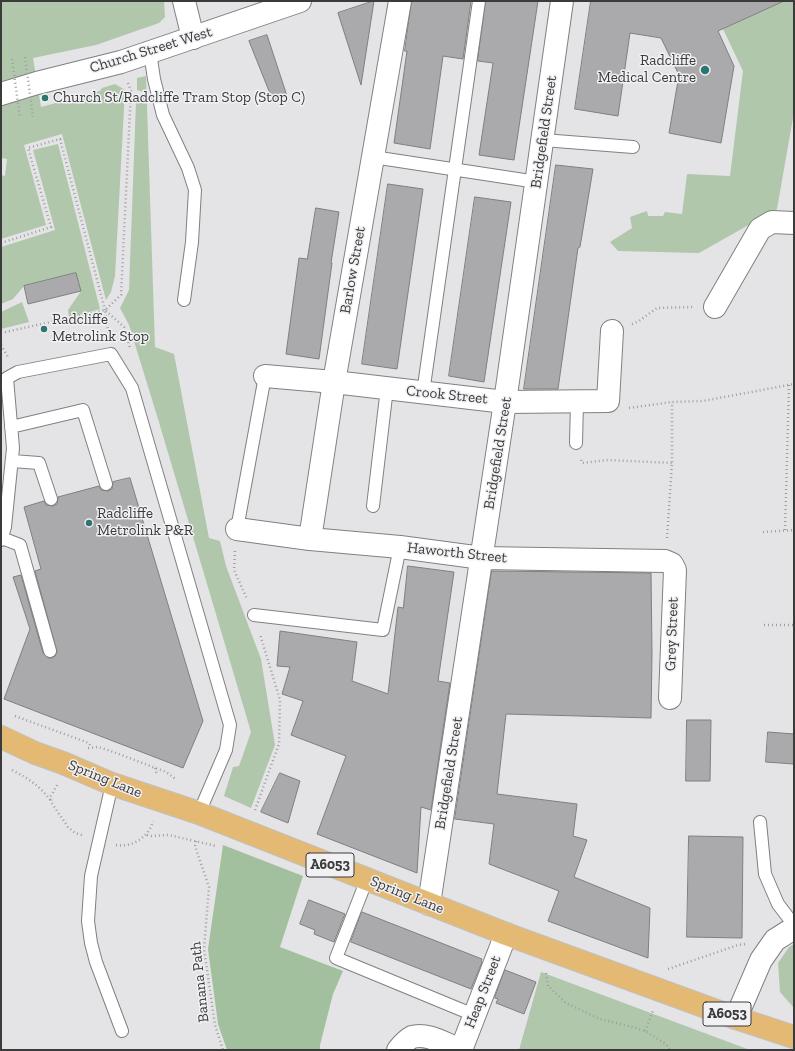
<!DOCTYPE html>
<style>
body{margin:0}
#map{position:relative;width:795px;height:1051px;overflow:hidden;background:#e4e4e7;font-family:"Zilla Slab",serif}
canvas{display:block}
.frame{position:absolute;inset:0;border:2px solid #3b3b3c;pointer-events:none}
</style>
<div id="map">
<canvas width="795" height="1051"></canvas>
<div class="frame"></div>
</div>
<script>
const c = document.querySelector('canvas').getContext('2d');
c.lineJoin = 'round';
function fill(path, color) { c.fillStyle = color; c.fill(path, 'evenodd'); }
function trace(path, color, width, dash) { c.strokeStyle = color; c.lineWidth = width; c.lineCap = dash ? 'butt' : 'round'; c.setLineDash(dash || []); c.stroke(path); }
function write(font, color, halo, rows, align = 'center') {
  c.font = font + ' "Zilla Slab",serif'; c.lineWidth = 3; c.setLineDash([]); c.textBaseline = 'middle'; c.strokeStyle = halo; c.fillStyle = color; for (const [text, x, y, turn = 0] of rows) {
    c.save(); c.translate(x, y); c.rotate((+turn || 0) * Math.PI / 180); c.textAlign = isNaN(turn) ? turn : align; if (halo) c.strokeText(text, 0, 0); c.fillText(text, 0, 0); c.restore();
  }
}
const green = new Path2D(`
 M 1,1 L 164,1 L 165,17 L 159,23 L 96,45 L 33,58 L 41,107 L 100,91 L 102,88 L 115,84 L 125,90 L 115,276 L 111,292 L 106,300 L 62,134 L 24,145 L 46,225 L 1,239 L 1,175 L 5,176 L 7,159 L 1,158 Z
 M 784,1 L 794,1 L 794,112 L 777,209 L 699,253 L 618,251 L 610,242 L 632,228 L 630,217 L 647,211 L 648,216 L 663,216 L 665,212 L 682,214 L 687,174 L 730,176 L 743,71 L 723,29 Z
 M 146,76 L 155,347 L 174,354 L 209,538 L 220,541 L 226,566 L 261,659 L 275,745 L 251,808 L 224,796 L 233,767 L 239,766 L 251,732 L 158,419 L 129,325 L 120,308 L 129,290 L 136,102 L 143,101 L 143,92 L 137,90 L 137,78 Z
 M 58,144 L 100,309 L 69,318 L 68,310 L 81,291 L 76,273 L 24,286 L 13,299 L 1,304 L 1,247 L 55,230 L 33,150 Z
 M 22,302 L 29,322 L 1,329 L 1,312 Z
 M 794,944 L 794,1008 L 780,992 L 778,963 L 789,947 Z
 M 541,972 L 750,1050 L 519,1050 Z`);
const forest = new Path2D(`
 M 223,845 L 303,876 L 280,947 L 343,971 L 333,994 L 320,1045 L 320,1050 L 227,1050 L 218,1024 L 208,949 Z`);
const building = new Path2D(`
 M 374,1 L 361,85 L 338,13 Z
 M 412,1 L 471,1 L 463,59 L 443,56 L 430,149 L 394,143 L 407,51 L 405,51 Z
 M 486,1 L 538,1 L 514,160 L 479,155 L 493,63 L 478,61 Z
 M 591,1 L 784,1 L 718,31 L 734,66 L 721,143 L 669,133 L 679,75 L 661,38 L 630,33 L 618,116 L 575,109 Z
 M 267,35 L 287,96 L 273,101 L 249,41 Z
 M 556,165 L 593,169 L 580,247 L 578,248 L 558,389 L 524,389 Z
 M 388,184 L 423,189 L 397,369 L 362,364 Z
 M 475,197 L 511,202 L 484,382 L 449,376 Z
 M 316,208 L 339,212 L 331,263 L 332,263 L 319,359 L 286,354 L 299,258 L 307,259 Z
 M 76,273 L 81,291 L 28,304 L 24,286 Z
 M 130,478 L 203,721 L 183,768 L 4,699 L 30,629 L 13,577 L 21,575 L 43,653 L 48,658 L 52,658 L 55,656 L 57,652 L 35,571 L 41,569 L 24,507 L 44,501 L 46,505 L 53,506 L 57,504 L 58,497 L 99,486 L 101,490 L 108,491 L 112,489 L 113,482 Z
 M 408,566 L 454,572 L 438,681 L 450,683 L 431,810 L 421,807 L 417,873 L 317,834 L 346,756 L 291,735 L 303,701 L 282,694 L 290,667 L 277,666 L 280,631 L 357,642 L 352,681 L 388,694 L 398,607 L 403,608 Z
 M 492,571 L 651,573 L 652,653 L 651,718 L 506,714 L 497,794 L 577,804 L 573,836 L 587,840 L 574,877 L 650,908 L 648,958 L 548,921 L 559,891 L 489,864 L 494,824 L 455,819 Z
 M 687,720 L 711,720 L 710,781 L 686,781 Z
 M 768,732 L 794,734 L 794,764 L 766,762 Z
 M 280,773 L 300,781 L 288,823 L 261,812 Z
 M 689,836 L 743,837 L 742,938 L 687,937 Z
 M 309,900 L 345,914 L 334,942 L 314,934 L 315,930 L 300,924 Z
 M 362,912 L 482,959 L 481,961 L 482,962 L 471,989 L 351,942 Z
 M 505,970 L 536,982 L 524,1014 L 496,1003 L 498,999 L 495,998 Z`);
const path = new Path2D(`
 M 128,83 L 131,91 L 121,295 L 105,310 L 124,327 L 130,348
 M 1,243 L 51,227 L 28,148 L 60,139 L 105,310
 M 632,324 L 639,321 L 657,308 L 693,307
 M 1,333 L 105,310 L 109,337
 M 1,345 L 8,357
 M 629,408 L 672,402 L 703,401 L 794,384
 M 581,460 L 582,463 L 608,460 L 672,463
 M 785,530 L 789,385
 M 763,532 L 794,530
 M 667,538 L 672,463 L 672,402
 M 235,551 L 234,570 L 247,599
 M 764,625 L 794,625
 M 15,716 L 89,743 L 91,747
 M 88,748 L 98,747 L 111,751 L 166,772 L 177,780
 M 155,768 L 157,775
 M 12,770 C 29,779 39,785 51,801
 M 57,785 L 51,796 L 51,802 L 68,827 L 75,833 L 82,835
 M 255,810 L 279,744 L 280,700 L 260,634
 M 147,835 L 151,836 L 169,835 L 216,846
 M 196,841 L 195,846 L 209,887 L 204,949 L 215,1025 L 223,1050
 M 116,845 C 132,848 149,837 153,821
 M 668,969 L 738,945 L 745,944
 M 546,973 L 548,986 L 566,1003 L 600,1019 L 636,1028 L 645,1031 L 666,1044 L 670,1050
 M 645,1031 L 653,1011`);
const service = new Path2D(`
 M 150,52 L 154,79 L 163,115 L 188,168 L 195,190 L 192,242 L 184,300
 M 543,140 L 633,147
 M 373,157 L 537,182
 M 423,393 L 479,1
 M 11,427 L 83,410 L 106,484
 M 576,443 L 577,402
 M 12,461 L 39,463 L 51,499
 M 373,506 L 387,388
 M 237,529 L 265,376
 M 2,538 L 20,545 L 50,651
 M 1,540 L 5,527 L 13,448 L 7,378 L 18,372 L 111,354 L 132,388 L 230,725 L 226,750 L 199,813
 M 254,615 L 383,630 L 400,547
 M 112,784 L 91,876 L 88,921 L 91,943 L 96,962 L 122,1031
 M 760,822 L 765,874 L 778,904 L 794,925
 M 367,879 L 336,958 L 474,1015`);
const minor = new Path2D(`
 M 184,1 L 193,38
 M 715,307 L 760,229 L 772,222 L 794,223
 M 265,376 L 334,382 L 505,402 L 608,401 L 612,331
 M 237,529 L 310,539 L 400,547 L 482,558 L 665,561 L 672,564 L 675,570 L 670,698
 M 310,539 L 334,382 L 400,1
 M 429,904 L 505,402 L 562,1
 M 736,1018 L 761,960 L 775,940 L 794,928
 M 398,1050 C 402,1045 406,1040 412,1037 C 427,1032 447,1045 461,1050
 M 461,1050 L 506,934`);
const tertiary = new Path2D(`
 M 1,94 L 37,83 L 121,62 L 300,1`);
const primary = new Path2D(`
 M 1,737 L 35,753 L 63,763 L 112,784 L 199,813 L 506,934 L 736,1018 L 794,1037`);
const pathBridge = new Path2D(`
 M 25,57 L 33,117
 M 12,59 L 20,118`);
const markers = [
 [705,70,5,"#2d756f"],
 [45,98,4,"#2d756f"],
 [44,329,4,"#2d756f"],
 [89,523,4,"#2d756f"]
];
const shields = [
 [330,865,48],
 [727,1014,48]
];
const shieldNames = [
 ["A6053",330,865],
 ["A6053",727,1014]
];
const streetNames = [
 ["Church Street West",151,50,-17],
 ["Bridgefield Street",544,132,-82],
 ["Barlow Street",353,270,-80],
 ["Crook Street",447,395,6],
 ["Bridgefield Street",498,453,-81],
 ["Haworth Street",457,553,6],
 ["Grey Street",672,634,-88],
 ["Bridgefield Street",449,773,-81],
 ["Spring Lane",105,779,22],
 ["Spring Lane",407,895,22],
 ["Banana Path",200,982,-96],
 ["Heap Street",483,992,-69]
];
const poiNames = [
 ["Radcliffe",696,61,"right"],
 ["Medical Centre",696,78,"right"],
 ["Church St/Radcliffe Tram Stop (Stop C)",53,98],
 ["Radcliffe",52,320],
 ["Metrolink Stop",52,337],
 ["Radcliffe",97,514],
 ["Metrolink P&R",97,531]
];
fill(green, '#b0c7ac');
fill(forest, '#a2c09d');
fill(building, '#aaaaad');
trace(building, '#7f7f82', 1);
trace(service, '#808082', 14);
trace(minor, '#808082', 24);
trace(tertiary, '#808082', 24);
trace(primary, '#c0c0c1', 24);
trace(path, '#9e9ea0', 2.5, [1, 3]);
trace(service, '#fff', 12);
trace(minor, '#fff', 22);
trace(tertiary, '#fff', 22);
trace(primary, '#e4b973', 22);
trace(pathBridge, '#9e9ea0', 2.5, [1, 3]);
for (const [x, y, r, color] of markers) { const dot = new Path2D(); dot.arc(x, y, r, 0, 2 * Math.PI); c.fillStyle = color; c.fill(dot); trace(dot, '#f1f1f4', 1.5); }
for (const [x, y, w] of shields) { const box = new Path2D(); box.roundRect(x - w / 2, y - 12, w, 24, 3); c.fillStyle = '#f1f1f4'; c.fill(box); trace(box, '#3b3b3c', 1); }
write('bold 14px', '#3b3b3c', null, shieldNames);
write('15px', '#3b3b3c', '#f1f1f4', streetNames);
write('15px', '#3b3b3c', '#f1f1f4', poiNames, 'left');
</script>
